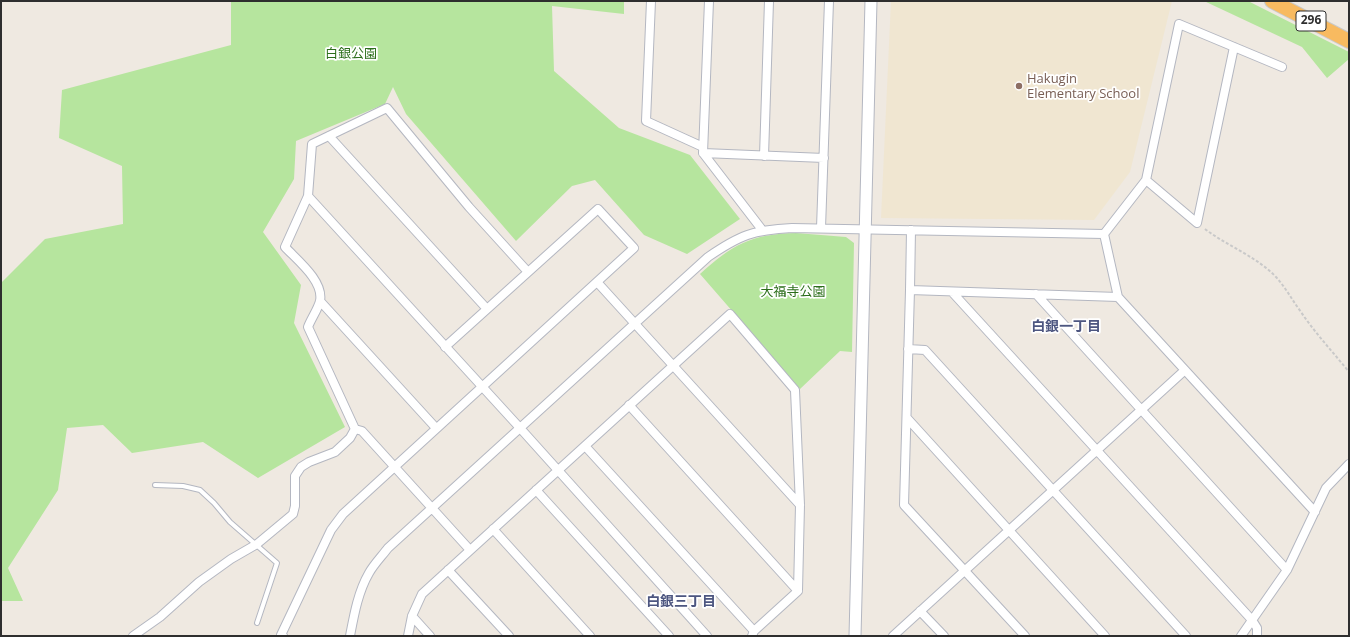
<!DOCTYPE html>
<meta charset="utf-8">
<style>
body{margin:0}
#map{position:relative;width:1350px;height:637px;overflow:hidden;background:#efe9e1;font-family:"Open Sans",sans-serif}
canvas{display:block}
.frame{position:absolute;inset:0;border:2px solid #2e2e2e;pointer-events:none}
</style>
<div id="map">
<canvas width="1350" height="637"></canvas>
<div class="frame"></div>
</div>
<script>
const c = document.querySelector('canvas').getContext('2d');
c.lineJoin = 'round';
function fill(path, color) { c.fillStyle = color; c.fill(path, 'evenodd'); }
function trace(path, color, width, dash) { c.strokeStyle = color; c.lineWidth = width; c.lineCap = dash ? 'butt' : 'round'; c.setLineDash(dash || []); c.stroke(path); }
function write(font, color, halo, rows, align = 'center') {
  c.font = font + ' "Open Sans","Noto Sans JP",sans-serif'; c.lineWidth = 3.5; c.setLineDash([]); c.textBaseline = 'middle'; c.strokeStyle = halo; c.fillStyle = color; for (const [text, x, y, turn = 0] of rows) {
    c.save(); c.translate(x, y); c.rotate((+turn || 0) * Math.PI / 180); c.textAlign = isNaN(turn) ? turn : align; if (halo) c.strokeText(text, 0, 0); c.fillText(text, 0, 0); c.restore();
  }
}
const education = new Path2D(`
 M 891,1 L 1172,1 L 1130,172 L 1094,220 L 881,218 Z`);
const green = new Path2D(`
 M 231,1 L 624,1 L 624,14 L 552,6 L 554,71 L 619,128 L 690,155 L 740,219 L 687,254 L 644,235 L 595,180 L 572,186 L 516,241 L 406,114 L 393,87 L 385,104 L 296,141 L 294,179 L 263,232 L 301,285 L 294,323 L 345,427 L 258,478 L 203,442 L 132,453 L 103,425 L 67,428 L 58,490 L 8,568 L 23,601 L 1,601 L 1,283 L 45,239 L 123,224 L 122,166 L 59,138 L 62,90 L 231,45 Z
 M 1204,1 L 1248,1 L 1349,52 L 1349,59 L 1327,78 L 1302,47 Z
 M 796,233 L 846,237 L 854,243 L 852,352 L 840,351 L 800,389 L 700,274 C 732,245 751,234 796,233 Z`);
const path = new Path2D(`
 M 1205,229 C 1227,246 1256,256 1276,277 C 1286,288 1292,300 1301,312 C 1315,333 1333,352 1349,372`);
const service = new Path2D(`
 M 155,485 L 183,486 L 200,490 L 214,503 L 230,522 L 277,563 L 257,623`);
const minor = new Path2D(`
 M 651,1 L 646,121 L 703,147
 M 709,1 L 703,153 L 763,231
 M 1234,47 L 1197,223 L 1146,180 L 1104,234 L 1118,297 L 1315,512
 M 329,136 L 487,309
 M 703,153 L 824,158
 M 764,156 L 769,1
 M 1146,180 L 1179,24 L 1282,67
 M 308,196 L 520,428 L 707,636
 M 821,228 L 829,1
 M 597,282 L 800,505
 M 910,290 L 911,230
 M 952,292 L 1252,620 L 1257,628 L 1257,636
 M 1036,294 L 1287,570
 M 320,301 L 436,428
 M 908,349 L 925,350 L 1186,636
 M 629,405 L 798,591
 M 907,418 L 1105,636
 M 355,429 L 308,327 C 311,319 318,309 320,301 C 324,281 297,260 285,247 L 308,196 L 312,144 L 387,108 L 469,207 L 528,272
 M 585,446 L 754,631
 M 536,490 L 669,636
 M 493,529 L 590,636
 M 448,570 L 509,636
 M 920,611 L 944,636
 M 412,616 L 430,636
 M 133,636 L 160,617 L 199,582 L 231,559 L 257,544 L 293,514 L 295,506 L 295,476 L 301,467 L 309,462 L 335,452 L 350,438 L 355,429 L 362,431 L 470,550
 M 283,636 L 281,635 L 331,530 L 343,514 L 634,248 L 598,209 L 445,347
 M 350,636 C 354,615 358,592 369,573 C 374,564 382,556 388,548 L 708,257 C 740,235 753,230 792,228 L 1104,234
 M 408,636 L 412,616 L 422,594 L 730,314 L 795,390 L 800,505 L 798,591 L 754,631 L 752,636
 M 893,636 L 1185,370
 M 1025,636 L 904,505 L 910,290 L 1118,297
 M 1241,636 L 1287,570 L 1326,488 L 1349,464`);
const tertiary = new Path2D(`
 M 855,636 L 871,1`);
const trunk = new Path2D(`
 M 1272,1 L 1349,41`);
const markers = [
 [1019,86,4,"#8d6e63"]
];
const shields = [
 [1311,21,30]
];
const shieldNames = [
 ["296",1311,21]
];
const parkNames = [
 ["白銀公園",351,54],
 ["大福寺公園",793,292]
];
const educationNames = [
 ["Hakugin",1027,79],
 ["Elementary School",1027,94]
];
const neighbourhoodNames = [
 ["白銀一丁目",1066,327],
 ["白銀三丁目",681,602]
];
fill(education, '#f0e6d1');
fill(green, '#b6e59e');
trace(service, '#b4b7c1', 6);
trace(minor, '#b4b7c1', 10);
trace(tertiary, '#b4b7c1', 13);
trace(trunk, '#c9c9c9', 16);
trace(path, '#c9c9c9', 2, [3, 2]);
trace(service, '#fff', 4);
trace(minor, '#fff', 8);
trace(tertiary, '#fff', 11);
trace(trunk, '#f8ba60', 14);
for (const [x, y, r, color] of markers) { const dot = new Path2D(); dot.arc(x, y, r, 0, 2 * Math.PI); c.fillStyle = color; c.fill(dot); trace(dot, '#fff', 1.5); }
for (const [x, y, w] of shields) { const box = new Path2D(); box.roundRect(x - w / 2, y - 10, w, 20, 3); c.fillStyle = '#fff'; c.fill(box); trace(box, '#2e2e2e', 1); }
write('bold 12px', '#2e2e2e', null, shieldNames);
write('13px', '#2c6e1b', '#fff', parkNames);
write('13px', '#785e54', '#fff', educationNames, 'left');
write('bold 14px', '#4d5680', '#fff', neighbourhoodNames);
</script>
